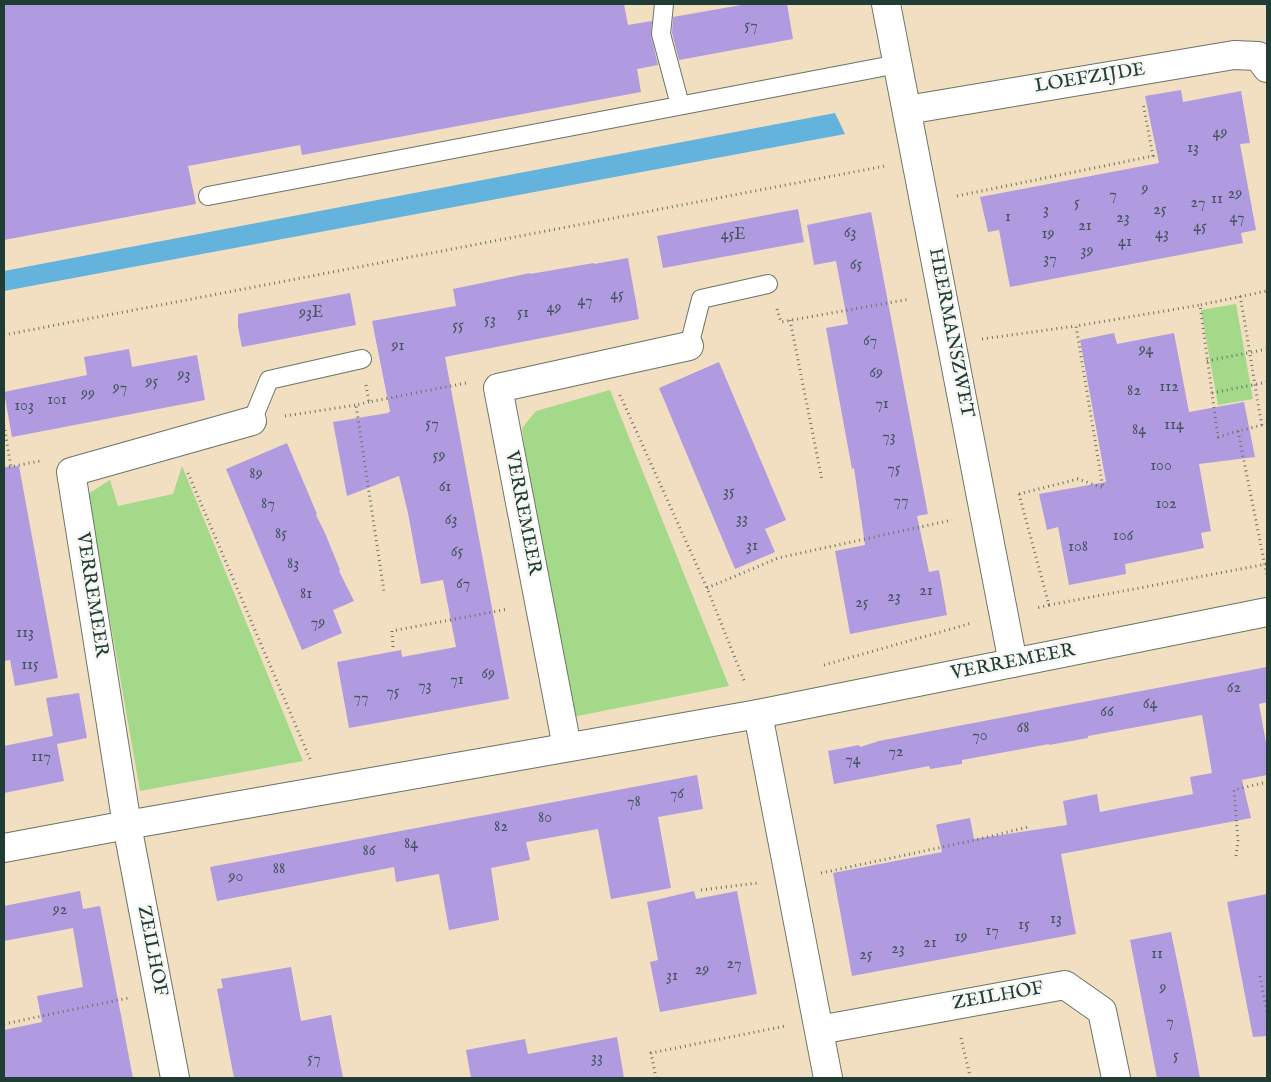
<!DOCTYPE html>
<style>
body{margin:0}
#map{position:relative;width:1271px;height:1082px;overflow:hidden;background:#f2dec1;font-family:"IM FELL English",serif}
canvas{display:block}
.frame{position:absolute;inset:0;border:5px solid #1f3d34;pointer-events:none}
</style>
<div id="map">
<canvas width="1271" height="1082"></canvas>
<div class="frame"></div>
</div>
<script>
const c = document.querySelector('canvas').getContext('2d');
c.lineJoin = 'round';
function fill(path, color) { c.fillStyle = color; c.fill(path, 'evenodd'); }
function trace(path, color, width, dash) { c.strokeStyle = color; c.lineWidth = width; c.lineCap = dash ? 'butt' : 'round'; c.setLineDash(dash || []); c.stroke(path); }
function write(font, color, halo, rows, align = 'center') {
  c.font = font + ' "IM FELL English",serif'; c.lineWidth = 5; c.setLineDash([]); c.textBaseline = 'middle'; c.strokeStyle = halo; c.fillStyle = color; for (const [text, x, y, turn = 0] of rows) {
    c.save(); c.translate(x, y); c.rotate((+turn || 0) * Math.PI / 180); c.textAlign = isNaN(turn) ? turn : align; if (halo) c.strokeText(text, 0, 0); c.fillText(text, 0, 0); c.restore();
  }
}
const green = new Path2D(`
 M 1236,304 L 1253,399 L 1218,405 L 1201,310 Z
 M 610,390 L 729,686 L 562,719 L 522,428 L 536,411 Z
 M 182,466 L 303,761 L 140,791 L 88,494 L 110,480 L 118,506 L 173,494 Z`);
const water = new Path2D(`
 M 835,113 L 845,134 L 4,291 L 4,271 Z`);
const building = new Path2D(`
 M 4,4 L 624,4 L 628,25 L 652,21 L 651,36 L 658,65 L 637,69 L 641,92 L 302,155 L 300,145 L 188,166 L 196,204 L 4,240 Z
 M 747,4 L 787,4 L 793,39 L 679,60 L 672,33 L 673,17 Z
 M 1181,90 L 1183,102 L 1241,91 L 1250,143 L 1240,144 L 1256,230 L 1241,233 L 1243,243 L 1010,287 L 999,230 L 988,232 L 980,197 L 1159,163 L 1145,96 Z
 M 798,209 L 804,242 L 663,268 L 657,236 Z
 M 871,212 L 928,514 L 917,516 L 929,572 L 939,570 L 947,615 L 850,634 L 835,551 L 865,545 L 854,468 L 852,469 L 826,328 L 848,324 L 836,261 L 814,265 L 807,225 Z
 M 628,258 L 639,319 L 445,357 L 509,699 L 349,728 L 337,662 L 401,650 L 402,657 L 456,647 L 443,580 L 421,584 L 408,513 L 399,476 L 347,496 L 333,422 L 388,413 L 390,411 L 372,321 L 456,306 L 453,289 L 530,273 L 530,274 L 594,263 L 594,264 Z
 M 350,293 L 356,325 L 242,347 L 238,327 L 238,314 Z
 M 1114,333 L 1117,344 L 1174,333 L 1189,412 L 1244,402 L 1255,457 L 1199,464 L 1211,531 L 1201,533 L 1204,548 L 1125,564 L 1126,574 L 1069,585 L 1058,527 L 1047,530 L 1039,494 L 1106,482 L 1080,340 Z
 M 129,349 L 132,367 L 197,355 L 205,400 L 12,437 L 4,392 L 87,375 L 84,357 Z
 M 719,362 L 786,520 L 765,529 L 775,552 L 735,569 L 659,388 Z
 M 287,443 L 317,514 L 316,515 L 325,533 L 340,570 L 339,571 L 354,601 L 333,610 L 342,633 L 302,650 L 226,469 Z
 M 19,466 L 58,678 L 15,686 L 10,660 L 4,661 L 4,467 Z
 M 1267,667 L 1267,702 L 1259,704 L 1267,748 L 1267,775 L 1242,780 L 1251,818 L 1061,854 L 1076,934 L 852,976 L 833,873 L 942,852 L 936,825 L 939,824 L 970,818 L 974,839 L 1067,825 L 1063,801 L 1097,794 L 1100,812 L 1130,806 L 1193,794 L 1190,777 L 1212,773 L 1202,715 L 1088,736 L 1088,738 L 1049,745 L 1049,744 L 962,760 L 962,764 L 930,769 L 929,766 L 834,784 L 828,751 L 859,745 L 860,747 L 879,741 Z
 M 79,693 L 87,738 L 57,744 L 64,781 L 4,793 L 4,746 L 53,736 L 46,698 Z
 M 697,775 L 703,809 L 658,817 L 671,888 L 611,899 L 598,829 L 526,842 L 530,860 L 491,868 L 499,920 L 449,930 L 439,874 L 396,882 L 394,867 L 217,901 L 210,867 Z
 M 80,891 L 83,909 L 100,906 L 133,1078 L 4,1078 L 4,1030 L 42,1022 L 37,996 L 83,987 L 73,928 L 4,941 L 4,906 Z
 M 694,891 L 696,899 L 737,891 L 757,994 L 660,1012 L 650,962 L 658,960 L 647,902 Z
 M 1267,894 L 1267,1036 L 1253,1037 L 1227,902 Z
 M 1171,932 L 1190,1024 L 1200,1078 L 1157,1078 L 1130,940 Z
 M 291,967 L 301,1021 L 331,1015 L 343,1078 L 234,1078 L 217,989 L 223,988 L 221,979 Z
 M 617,1037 L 624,1078 L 471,1078 L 466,1050 L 525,1039 L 528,1054 Z`);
const path = new Path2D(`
 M 957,196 L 1153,156 L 1143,103
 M 1240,296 C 1248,339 1254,382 1262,426
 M 777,309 L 781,322 L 910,299
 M 790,320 L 822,480
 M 4,335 L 885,166
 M 982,339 L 1076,326
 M 1207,361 L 1267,349
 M 366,385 L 369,402 L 466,383
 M 1212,393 L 1267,382
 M 620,395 L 707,588 L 745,683
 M 369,402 L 356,405 L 384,592
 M 285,416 L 356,405
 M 1267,424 L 1238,431 L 1267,576
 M 4,425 L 11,467
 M 1238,431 L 1218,437 L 1200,305 L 1267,291
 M 4,468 L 40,461
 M 188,473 L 310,759
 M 1019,494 L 1049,605 L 1036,608
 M 1019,494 L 1078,479 L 1103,488 L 1076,326 L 1200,305
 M 707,588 L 778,558 L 952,520
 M 1049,605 L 1267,564
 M 393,647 L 392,631 L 508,609
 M 824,665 L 972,623
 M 1236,856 L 1238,841 L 1234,790 L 1267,782
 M 821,873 L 971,841 L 1028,827
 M 701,890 L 758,883
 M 1260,976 L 1267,1013
 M 4,1024 L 128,998
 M 961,1038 L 970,1076
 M 656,1078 L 651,1053 L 785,1026`);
const service = new Path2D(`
 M 664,4 L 661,34 L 680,105
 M 208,196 L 898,64
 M 689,346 L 701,299 L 768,284
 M 252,421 L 269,380 L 362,359`);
const minor = new Path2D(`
 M 886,4 L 1013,663
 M 907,110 L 1234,55 L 1258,56 L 1267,68
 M 758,714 L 828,1078
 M 567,747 L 498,388 L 689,346
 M 819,1030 L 1065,985 L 1102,1011 L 1116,1078
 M 175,1078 L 127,825 L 71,472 L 252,421`);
const tertiary = new Path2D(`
 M 4,848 L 127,825 L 758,714 L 1267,612`);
const numberNames = [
 ["57",751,27],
 ["49",1220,134],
 ["13",1193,149],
 ["9",1145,190],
 ["29",1235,195],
 ["7",1113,196],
 ["11",1217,200],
 ["5",1077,204],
 ["27",1198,204],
 ["3",1046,211],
 ["25",1160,211],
 ["1",1008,218],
 ["23",1123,219],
 ["47",1237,219],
 ["21",1085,227],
 ["45",1200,228],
 ["63",850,234],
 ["19",1048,235],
 ["43",1162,235],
 ["45E",733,236],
 ["41",1125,243],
 ["39",1087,252],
 ["37",1050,260],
 ["65",856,266],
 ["45",617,296],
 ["47",585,302],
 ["49",554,309],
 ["93E",311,314],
 ["51",523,314],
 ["53",490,321],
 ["55",458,327],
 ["67",870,342],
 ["91",398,347],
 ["94",1146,351],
 ["69",876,374],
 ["93",184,376],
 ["95",152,383],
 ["112",1169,388],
 ["97",120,389],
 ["82",1134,392],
 ["99",88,395],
 ["101",57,401],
 ["71",882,405],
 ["103",24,407],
 ["57",432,425],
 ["114",1174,426],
 ["84",1139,431],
 ["73",889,438],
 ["59",439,457],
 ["100",1161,467],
 ["75",894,470],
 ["89",256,475],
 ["61",445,488],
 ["35",729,493],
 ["77",901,502],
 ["87",268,505],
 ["102",1166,505],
 ["33",742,520],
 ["63",451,521],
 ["85",281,535],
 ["106",1123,537],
 ["31",752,547],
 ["108",1078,548],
 ["65",457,553],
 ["83",293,565],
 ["67",463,585],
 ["21",926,592],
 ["81",306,595],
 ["23",894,598],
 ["25",862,604],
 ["79",318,624],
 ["113",25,634],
 ["115",30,666],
 ["69",488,675],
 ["71",457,681],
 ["73",425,687],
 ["62",1234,689],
 ["75",393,693],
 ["77",361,699],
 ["64",1150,705],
 ["66",1107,713],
 ["68",1023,729],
 ["70",980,737],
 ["72",896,753],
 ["117",41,758],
 ["74",853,761],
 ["76",677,795],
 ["78",634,803],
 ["80",545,819],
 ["82",501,828],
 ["84",411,845],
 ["86",369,852],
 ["88",279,870],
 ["90",236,878],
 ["92",60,911],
 ["13",1056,920],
 ["15",1024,926],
 ["17",992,932],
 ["19",961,938],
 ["21",930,944],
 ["23",898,950],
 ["11",1157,955],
 ["25",866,956],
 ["27",734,965],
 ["29",702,971],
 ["31",672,977],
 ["9",1163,989],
 ["7",1170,1023],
 ["5",1176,1057],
 ["33",597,1059],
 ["57",314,1060]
];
const streetNames = [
 ["LOEFZIJDE",1090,79,-9],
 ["HEERMANSZWET",950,333,79],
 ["VERREMEER",522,513,79],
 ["VERREMEER",91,595,81],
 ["VERREMEER",1013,663,-11],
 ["ZEILHOF",151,951,79],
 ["ZEILHOF",998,997,-10]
];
fill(green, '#a3d989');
fill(water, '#63b3dd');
fill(building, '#b19be0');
trace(service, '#697565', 20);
trace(minor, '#697565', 30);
trace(tertiary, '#697565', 30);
trace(path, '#697565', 3, [1, 4]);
trace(service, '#fff', 18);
trace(minor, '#fff', 28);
trace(tertiary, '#fff', 28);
write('16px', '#44545f', null, numberNames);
write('19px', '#1f3d34', '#f6f6f2', streetNames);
</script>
